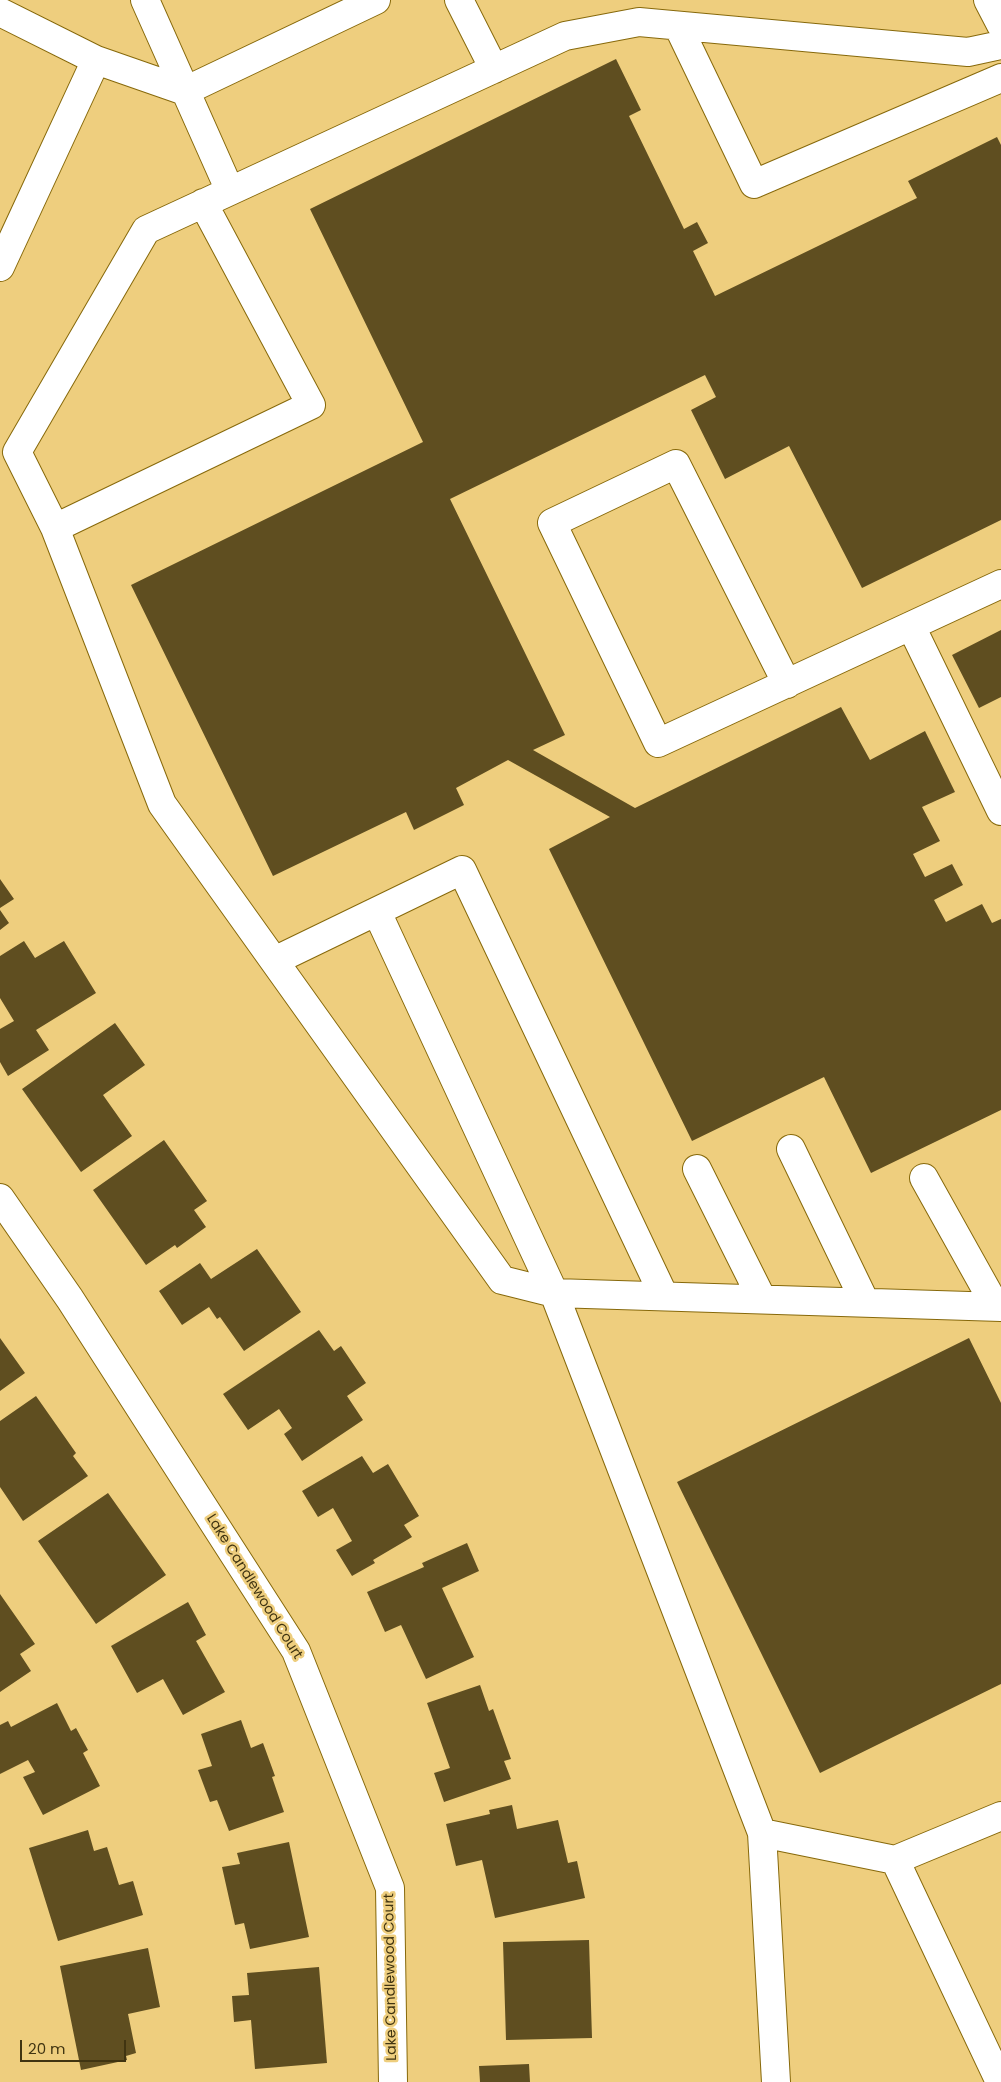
<!DOCTYPE html>
<style>
body{margin:0}
#map{position:relative;width:1001px;height:2082px;overflow:hidden;background:#eece7e;font-family:Poppins,sans-serif}
canvas{display:block}
.scale{position:absolute;left:20px;top:2040px;width:106px;height:22px;box-sizing:border-box;border:2px solid #403411;border-top:0;padding-left:6px;font-size:15px;line-height:18px;white-space:nowrap;color:#403411;-webkit-text-stroke:4px #eece7e;paint-order:stroke}
</style>
<div id="map">
<canvas width="1001" height="2082"></canvas>
<div class="scale">20 m</div>
</div>
<script>
const c = document.querySelector('canvas').getContext('2d');
c.lineJoin = 'round';
function fill(path, color) { c.fillStyle = color; c.fill(path, 'evenodd'); }
function trace(path, color, width, dash) { c.strokeStyle = color; c.lineWidth = width; c.lineCap = dash ? 'butt' : 'round'; c.setLineDash(dash || []); c.stroke(path); }
function write(font, color, halo, rows, align = 'center') {
  c.font = font + ' Poppins,sans-serif'; c.lineWidth = 5; c.setLineDash([]); c.textBaseline = 'middle'; c.strokeStyle = halo; c.fillStyle = color; for (const [text, x, y, turn = 0] of rows) {
    c.save(); c.translate(x, y); c.rotate((+turn || 0) * Math.PI / 180); c.textAlign = isNaN(turn) ? turn : align; if (halo) c.strokeText(text, 0, 0); c.fillText(text, 0, 0); c.restore();
  }
}
const building = new Path2D(`
 M 616,59 L 641,110 L 629,116 L 684,229 L 697,222 L 708,243 L 693,251 L 715,296 L 917,198 L 908,181 L 997,137 L 1001,145 L 1001,520 L 862,588 L 789,446 L 725,479 L 691,410 L 716,397 L 705,375 L 450,499 L 565,735 L 533,750 L 635,808 L 841,707 L 870,760 L 925,731 L 955,792 L 922,807 L 940,841 L 913,854 L 925,877 L 952,864 L 963,885 L 934,900 L 946,922 L 982,904 L 992,923 L 1001,919 L 1001,1110 L 871,1173 L 824,1077 L 692,1141 L 549,849 L 610,817 L 508,760 L 456,788 L 464,805 L 414,830 L 406,812 L 273,876 L 131,585 L 423,442 L 310,209 Z
 M 1001,630 L 1001,697 L 979,708 L 952,655 Z
 M 0,879 L 14,899 L 0,908 Z
 M 0,910 L 9,923 L 0,930 Z
 M 24,941 L 35,958 L 64,941 L 96,993 L 36,1030 L 49,1050 L 8,1076 L 0,1062 L 0,1029 L 14,1021 L 0,998 L 0,956 Z
 M 115,1023 L 145,1065 L 103,1095 L 132,1136 L 81,1172 L 22,1089 Z
 M 164,1140 L 207,1201 L 194,1210 L 206,1227 L 177,1248 L 175,1245 L 146,1265 L 93,1190 Z
 M 257,1249 L 301,1312 L 244,1351 L 220,1317 L 217,1319 L 209,1307 L 182,1325 L 159,1291 L 200,1263 L 211,1279 Z
 M 319,1330 L 334,1351 L 341,1346 L 366,1383 L 347,1396 L 363,1420 L 302,1461 L 284,1434 L 292,1428 L 279,1409 L 248,1430 L 223,1394 Z
 M 0,1338 L 25,1373 L 0,1391 Z
 M 969,1338 L 1001,1403 L 1001,1684 L 820,1773 L 677,1482 Z
 M 36,1396 L 76,1453 L 73,1456 L 88,1476 L 23,1521 L 0,1487 L 0,1421 Z
 M 362,1456 L 373,1473 L 388,1464 L 419,1516 L 404,1525 L 412,1537 L 373,1560 L 375,1563 L 352,1576 L 336,1550 L 352,1541 L 333,1508 L 318,1517 L 302,1491 Z
 M 108,1493 L 166,1575 L 96,1624 L 38,1541 Z
 M 467,1543 L 479,1571 L 442,1588 L 474,1657 L 426,1679 L 401,1625 L 385,1632 L 367,1592 L 424,1567 L 422,1563 Z
 M 0,1594 L 35,1644 L 20,1654 L 31,1671 L 0,1692 Z
 M 188,1602 L 206,1635 L 196,1641 L 225,1692 L 183,1715 L 163,1679 L 137,1693 L 111,1646 Z
 M 480,1685 L 489,1711 L 493,1709 L 511,1759 L 504,1761 L 511,1779 L 444,1802 L 434,1773 L 450,1768 L 427,1703 Z
 M 57,1703 L 71,1731 L 76,1728 L 88,1750 L 83,1753 L 100,1786 L 43,1815 L 23,1777 L 35,1772 L 28,1760 L 0,1774 L 0,1725 L 8,1721 L 11,1727 Z
 M 241,1720 L 251,1748 L 263,1743 L 275,1776 L 272,1777 L 284,1812 L 229,1831 L 217,1800 L 210,1802 L 198,1770 L 212,1766 L 201,1734 Z
 M 512,1805 L 517,1829 L 558,1820 L 568,1863 L 577,1861 L 585,1898 L 495,1918 L 482,1860 L 456,1866 L 446,1824 L 490,1814 L 489,1810 Z
 M 88,1830 L 94,1851 L 107,1847 L 119,1885 L 133,1881 L 143,1915 L 58,1941 L 29,1848 Z
 M 289,1842 L 309,1937 L 250,1949 L 244,1923 L 235,1925 L 222,1867 L 240,1864 L 237,1853 Z
 M 589,1940 L 592,2038 L 506,2040 L 503,1942 Z
 M 148,1948 L 160,2007 L 128,2014 L 136,2053 L 126,2056 L 127,2060 L 81,2070 L 60,1966 Z
 M 319,1967 L 327,2063 L 255,2069 L 251,2020 L 234,2022 L 232,1996 L 249,1995 L 247,1973 Z
 M 529,2064 L 530,2082 L 480,2082 L 479,2066 Z`);
const minor = new Path2D(`
 M 145,0 L 230,191
 M 459,0 L 494,69
 M 988,0 L 1001,25
 M 0,12 L 96,60
 M 678,26 L 754,184 L 1001,78
 M 1001,45 L 968,52 L 639,22 L 565,36 L 146,230 L 17,452 L 55,528 L 162,804 L 502,1280 L 554,1293 L 1001,1307
 M 0,267 L 96,60 L 185,91 L 376,0
 M 55,528 L 311,405 L 203,203
 M 911,626 L 1001,811
 M 787,684 L 676,464 L 552,523 L 658,743 L 1001,584
 M 377,912 L 554,1293 L 762,1833 L 776,2082
 M 274,961 L 462,870 L 664,1296
 M 791,1149 L 865,1302
 M 697,1169 L 762,1299
 M 924,1178 L 996,1307
 M 0,1198 L 70,1299 L 296,1651 L 390,1888 L 393,2082
 M 762,1833 L 895,1860 L 1000,2082
 M 895,1860 L 1001,1816`);
const streetNames = [
 ["Lake Candlewood Court",254,1587,58],
 ["Lake Candlewood Court",391,1977,-91]
];
fill(building, '#5f4e20');
trace(minor, '#87690b', 30);
trace(minor, '#fff', 28);
write('14px', '#403411', '#eece7e', streetNames);
</script>
